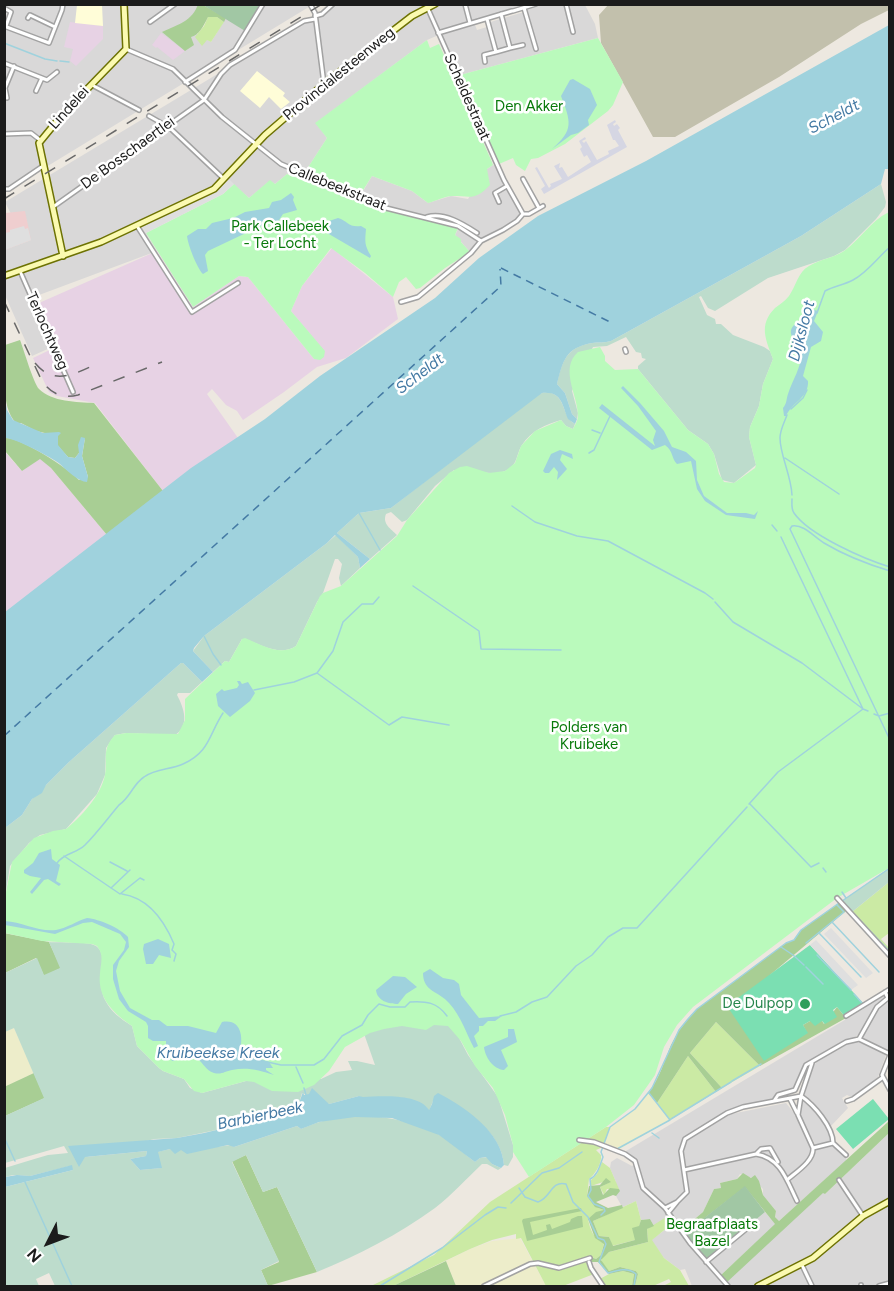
<!DOCTYPE html>
<style>
body{margin:0}
#map{position:relative;width:894px;height:1291px;overflow:hidden;background:#ede8e0;font-family:Figtree,sans-serif}
canvas{display:block}
.frame{position:absolute;inset:0;border:6px solid #1b1b1b;pointer-events:none}
.north{position:absolute;left:18px;top:1213px;width:60px;height:60px;-webkit-text-stroke:4px #fff;paint-order:stroke;rotate:228deg;font-size:16px;font-weight:700;line-height:24px;text-align:center;color:#1b1b1b}
.north::after{content:'';display:block;margin:auto;width:21px;height:27px;background:#1b1b1b;clip-path:polygon(50% 0,100% 100%,50% 72%,0 100%)}
</style>
<div id="map">
<canvas width="894" height="1291"></canvas>
<div class="frame"></div>
<div class="north">N</div>
</div>
<script>
const c = document.querySelector('canvas').getContext('2d');
c.lineJoin = 'round';
function fill(path, color) { c.fillStyle = color; c.fill(path, 'evenodd'); }
function trace(path, color, width, dash) { c.strokeStyle = color; c.lineWidth = width; c.lineCap = dash ? 'butt' : 'round'; c.setLineDash(dash || []); c.stroke(path); }
function write(font, color, halo, rows, align = 'center') {
  c.font = font + ' Figtree,sans-serif'; c.lineWidth = 5; c.setLineDash([]); c.textBaseline = 'middle'; c.strokeStyle = halo; c.fillStyle = color; for (const [text, x, y, turn = 0] of rows) {
    c.save(); c.translate(x, y); c.rotate((+turn || 0) * Math.PI / 180); c.textAlign = isNaN(turn) ? turn : align; if (halo) c.strokeText(text, 0, 0); c.fillText(text, 0, 0); c.restore();
  }
}
const residential = new Path2D(`
 M 5,5 L 198,5 L 191,31 L 211,42 L 226,18 L 245,31 L 260,5 L 312,5 L 5,192 Z
 M 332,5 L 533,5 L 460,25 L 461,29 L 475,25 L 477,30 L 487,27 L 487,23 L 524,12 L 533,37 L 526,8 L 540,5 L 585,5 L 595,24 L 598,38 L 460,75 L 441,34 L 427,40 L 316,123 L 327,138 L 305,172 L 287,174 L 275,184 L 270,181 L 249,198 L 224,176 L 214,186 L 139,222 L 157,251 L 31,298 L 52,347 L 32,356 L 5,295 L 4,250 L 31,240 L 11,214 L 5,202 Z
 M 493,165 L 497,167 L 521,216 L 503,229 L 481,239 L 470,252 L 455,235 L 458,229 L 443,223 L 393,213 L 357,201 L 372,176 L 412,191 L 428,203 L 451,196 L 468,199 L 487,169 Z
 M 889,988 L 889,1052 L 858,1035 L 805,1065 L 797,1085 L 791,1090 L 778,1094 L 773,1100 L 733,1110 L 683,1139 L 679,1148 L 682,1167 L 686,1167 L 683,1146 L 690,1138 L 731,1114 L 786,1103 L 794,1113 L 812,1150 L 810,1157 L 812,1159 L 816,1152 L 815,1144 L 800,1116 L 801,1102 L 806,1101 L 828,1129 L 847,1160 L 779,1221 L 775,1217 L 776,1211 L 763,1195 L 763,1189 L 752,1178 L 740,1174 L 737,1179 L 720,1183 L 721,1188 L 714,1189 L 703,1212 L 683,1229 L 707,1260 L 765,1212 L 776,1224 L 720,1276 L 785,1227 L 823,1192 L 825,1194 L 889,1133 L 889,1286 L 692,1286 L 685,1269 L 680,1270 L 664,1258 L 651,1240 L 673,1224 L 668,1217 L 654,1226 L 650,1219 L 641,1220 L 636,1201 L 623,1207 L 621,1205 L 616,1196 L 616,1182 L 610,1168 L 611,1162 L 617,1158 L 632,1166 L 635,1164 L 637,1160 L 626,1151 L 863,1009 L 864,1004 Z
 M 854,1041 L 868,1043 L 886,1055 L 878,1077 L 867,1087 L 851,1097 L 847,1095 L 842,1098 L 848,1108 L 831,1126 L 812,1101 L 804,1096 L 812,1068 L 818,1060 Z`);
const commercial = new Path2D(`
 M 25,211 L 31,240 L 5,250 L 5,213 Z`);
const industrial = new Path2D(`
 M 70,22 L 103,26 L 103,39 L 76,66 L 70,61 L 73,49 L 64,47 Z
 M 161,33 L 185,51 L 173,60 L 157,47 L 156,48 L 152,45 Z
 M 332,248 L 393,297 L 398,319 L 346,358 L 317,367 L 284,392 L 243,420 L 237,411 L 226,405 L 212,389 L 207,394 L 238,438 L 163,491 L 95,403 L 57,396 L 49,392 L 33,358 L 58,346 L 39,303 L 157,251 L 193,307 L 239,276 L 248,277 L 314,359 L 324,351 L 291,311 L 302,286 Z
 M 4,451 L 22,471 L 40,458 L 51,468 L 107,535 L 4,625 Z`);
const education = new Path2D(`
 M 77,5 L 102,5 L 103,26 L 75,23 Z
 M 257,71 L 285,93 L 283,96 L 290,102 L 281,109 L 269,97 L 260,108 L 240,91 Z`);
const construction = new Path2D(`
 M 609,4 L 890,5 L 889,10 L 861,24 L 779,77 L 675,137 L 653,137 L 601,43 L 599,15 Z`);
const farmland = new Path2D(`
 M 14,1028 L 34,1073 L 5,1087 L 4,1032 Z
 M 648,1093 L 670,1120 L 620,1149 L 604,1143 L 610,1127 L 635,1109 Z
 M 520,1238 L 546,1286 L 456,1286 L 446,1261 L 470,1249 L 492,1241 Z`);
const grass = new Path2D(`
 M 208,17 L 217,17 L 224,22 L 211,42 L 207,40 L 202,46 L 195,37 L 204,26 Z
 M 889,882 L 889,933 L 881,939 L 889,948 L 889,958 L 840,904 L 837,898 L 852,912 Z
 M 716,1022 L 760,1066 L 722,1088 L 690,1053 Z
 M 688,1056 L 716,1092 L 670,1120 L 657,1103 Z
 M 606,1127 L 610,1127 L 603,1147 L 596,1150 L 601,1155 C 602,1164 595,1174 589,1179 L 587,1196 L 598,1208 L 604,1210 L 588,1219 C 590,1230 594,1239 604,1243 L 601,1255 L 596,1259 L 591,1257 L 589,1262 L 594,1274 L 563,1286 L 546,1286 L 521,1238 L 516,1239 L 516,1234 L 492,1240 L 470,1249 L 393,1286 L 371,1286 L 434,1255 L 490,1202 Z
 M 602,1162 L 610,1168 L 619,1189 L 607,1189 L 604,1195 L 600,1187 L 610,1182 L 603,1182 L 591,1186 L 591,1180 L 597,1174 Z
 M 636,1201 L 641,1220 L 635,1240 L 612,1246 L 609,1237 L 599,1236 L 593,1221 Z
 M 668,1216 L 673,1223 L 652,1240 L 664,1258 L 680,1270 L 689,1286 L 663,1286 L 671,1282 L 669,1279 L 653,1286 L 635,1286 L 638,1274 L 636,1271 L 620,1267 L 609,1271 L 601,1262 L 602,1258 L 609,1252 L 648,1242 L 647,1229 Z
 M 623,1271 L 634,1274 L 632,1286 L 603,1286 L 598,1280 L 609,1274 Z`);
const forest = new Path2D(`
 M 198,4 L 203,5 L 226,18 L 224,22 L 217,17 L 208,17 C 203,27 199,35 191,37 L 194,45 L 185,51 L 162,32 C 177,25 193,21 198,4 Z
 M 20,340 C 24,350 33,382 39,389 C 52,402 77,402 94,403 L 163,491 L 107,535 L 51,468 L 40,459 L 22,471 L 5,451 L 5,438 C 20,437 68,468 79,480 L 88,477 L 82,456 L 85,438 L 79,453 L 75,458 L 68,457 L 58,446 L 58,436 L 36,431 L 21,423 L 16,423 C 0,406 5,368 5,345 Z
 M 839,903 L 846,911 L 770,975 L 807,1033 L 803,1025 L 810,1021 L 822,1021 L 824,1024 L 837,1007 L 846,1018 L 760,1066 L 716,1022 L 690,1053 L 722,1088 L 716,1092 L 688,1056 L 657,1103 L 648,1093 C 660,1078 664,1061 671,1045 C 678,1031 686,1020 697,1009 L 786,943 L 794,940 L 801,930 Z
 M 4,933 L 49,942 L 61,968 L 44,976 L 36,958 L 5,973 Z
 M 34,1073 L 45,1098 L 5,1116 L 4,1087 Z
 M 889,1121 L 889,1133 L 825,1194 L 823,1193 L 726,1283 L 720,1276 L 775,1224 L 745,1187 L 685,1233 L 683,1229 L 703,1212 L 714,1189 L 721,1188 L 720,1183 L 737,1179 L 743,1173 L 751,1178 L 755,1175 L 759,1181 L 763,1195 L 776,1211 L 775,1217 L 779,1221 Z
 M 246,1155 L 263,1192 L 277,1187 L 317,1272 L 268,1286 L 261,1270 L 279,1262 L 232,1161 Z
 M 606,1178 L 611,1182 L 600,1187 L 603,1195 L 610,1188 L 619,1189 L 620,1191 L 616,1196 L 613,1195 L 596,1202 L 608,1208 L 622,1205 L 623,1208 L 593,1221 L 599,1236 L 609,1237 L 613,1246 L 635,1240 L 632,1228 L 639,1226 L 641,1220 L 650,1219 L 654,1226 L 647,1229 L 648,1242 L 609,1252 L 601,1260 L 609,1271 L 620,1267 L 636,1271 L 638,1274 L 635,1286 L 632,1286 L 634,1274 L 623,1271 L 609,1274 L 598,1262 L 591,1262 L 591,1257 L 596,1259 L 601,1255 L 604,1244 L 595,1238 L 588,1219 L 596,1212 L 604,1210 L 595,1207 L 587,1196 L 589,1186 L 600,1185 Z
 M 581,1208 L 582,1211 L 530,1222 L 533,1235 L 547,1230 L 546,1225 L 550,1224 L 552,1229 L 570,1222 L 571,1219 L 578,1216 L 582,1216 L 583,1227 L 527,1241 L 522,1221 L 523,1219 Z
 M 446,1261 L 456,1286 L 393,1286 Z`);
const wetland = new Path2D(`
 M 881,184 L 886,202 L 885,207 L 876,219 L 845,250 L 834,256 L 768,278 L 715,311 L 708,308 L 701,296 L 699,297 L 707,315 L 715,319 L 716,324 L 721,324 L 733,335 L 764,347 L 770,351 L 773,359 L 763,384 L 759,406 L 750,427 L 749,437 L 756,465 L 734,483 L 722,480 L 714,454 L 708,444 L 688,430 L 638,369 L 638,366 L 646,359 L 642,358 L 641,353 L 636,352 L 626,337 L 607,346 L 593,347 L 572,391 L 578,413 L 577,419 L 572,414 L 565,393 L 557,384 C 562,362 566,347 592,343 C 598,342 605,343 611,341 L 801,236 Z
 M 548,392 C 567,396 561,416 575,424 L 573,429 L 566,426 L 561,420 C 546,424 531,431 522,445 C 516,454 518,466 505,471 C 493,476 467,470 454,470 L 435,486 L 407,520 L 402,522 L 391,512 L 386,514 C 382,524 391,529 397,535 L 370,559 L 337,533 L 359,513 L 391,508 L 537,394 Z
 M 336,535 L 358,557 L 360,568 L 341,586 L 339,578 L 342,564 L 338,559 L 335,559 L 323,593 L 317,602 L 296,646 C 280,657 260,644 245,639 L 242,639 L 229,662 L 225,661 L 213,672 L 193,651 L 204,636 L 327,543 Z
 M 181,663 L 183,663 L 202,682 L 190,693 L 178,693 L 177,695 C 184,708 190,726 175,735 L 126,733 L 115,735 L 106,748 L 105,775 L 97,794 L 66,829 L 40,835 L 29,843 L 10,866 L 5,897 L 5,828 L 22,815 L 32,799 L 69,762 Z
 M 889,868 L 889,882 L 852,912 L 842,901 Z
 M 49,942 C 59,943 89,941 96,946 C 110,955 97,986 105,1000 C 111,1012 121,1019 132,1026 L 137,1046 L 159,1068 L 163,1071 L 184,1079 L 190,1088 L 202,1093 L 246,1081 L 321,1079 L 336,1072 L 352,1070 L 348,1061 L 357,1061 L 375,1065 L 362,1028 L 446,1013 L 468,1055 L 498,1097 L 513,1145 L 513,1157 L 508,1166 L 504,1165 C 501,1130 467,1114 441,1095 L 433,1101 L 429,1111 C 420,1095 379,1096 362,1098 L 359,1096 L 329,1104 L 302,1093 L 299,1103 L 254,1121 L 231,1127 L 177,1138 L 154,1139 L 85,1157 L 147,1151 L 146,1156 L 130,1159 L 140,1170 L 161,1168 L 157,1152 L 170,1149 L 200,1151 L 202,1149 L 231,1145 L 234,1147 L 297,1126 L 301,1129 C 343,1109 397,1113 438,1134 C 450,1140 464,1154 475,1162 L 480,1158 L 488,1157 L 492,1164 L 501,1168 L 498,1170 L 487,1164 L 482,1164 C 466,1179 452,1195 435,1208 C 398,1235 358,1255 317,1272 L 277,1187 L 263,1192 L 246,1155 L 232,1162 L 279,1261 L 261,1270 L 268,1286 L 55,1286 L 49,1273 L 36,1279 L 39,1286 L 5,1286 L 5,1187 L 73,1170 L 70,1166 L 30,1176 L 13,1175 L 5,1177 L 5,1168 C 19,1164 33,1159 48,1155 C 55,1154 62,1154 68,1153 L 64,1146 L 5,1163 L 5,1116 L 44,1098 L 14,1028 L 5,1032 L 5,973 L 37,958 L 44,975 L 60,968 Z`);
const cemetery = new Path2D(`
 M 203,5 L 260,5 L 245,31 Z
 M 745,1186 L 765,1212 L 707,1260 L 685,1233 Z`);
const park = new Path2D(`
 M 598,38 L 623,82 L 613,105 L 608,111 L 565,144 L 538,158 L 531,159 L 525,171 L 516,165 L 513,158 L 499,164 L 460,75 Z
 M 427,40 L 430,48 L 439,44 L 492,162 L 493,165 L 487,169 L 490,185 C 475,201 471,196 453,196 C 445,196 436,201 428,203 L 412,191 L 372,176 L 360,195 L 305,172 L 327,138 L 315,123 Z
 M 287,174 L 377,208 L 458,228 L 455,235 L 461,239 L 461,242 L 470,252 L 445,268 L 420,288 L 416,289 L 406,277 L 399,282 L 393,297 L 365,273 L 331,248 L 302,286 L 291,311 L 325,351 L 324,357 L 320,360 L 314,359 L 248,277 L 239,276 L 193,307 L 146,233 L 223,194 L 234,184 L 249,198 L 270,180 L 275,184 Z
 M 889,212 L 889,868 L 837,898 L 693,1007 L 677,1025 L 664,1047 L 655,1075 L 634,1105 L 606,1127 L 529,1177 L 513,1152 L 513,1145 L 505,1115 L 493,1088 L 475,1066 L 461,1041 L 448,1026 L 434,1025 L 426,1030 L 402,1026 L 384,1029 L 370,1033 L 345,1047 L 329,1071 L 314,1085 L 298,1092 L 272,1091 L 254,1082 L 246,1081 L 202,1093 L 194,1091 L 184,1079 L 163,1071 L 159,1068 L 137,1046 L 132,1026 C 113,1013 97,998 100,973 C 101,962 104,955 97,946 L 92,944 L 42,941 L 5,933 L 5,897 L 12,862 L 34,838 L 53,831 L 66,829 C 81,817 101,795 105,775 C 108,758 101,750 115,735 L 126,733 L 178,734 L 185,720 L 185,699 L 225,661 L 229,662 L 242,639 L 245,638 C 260,644 280,657 296,646 L 320,596 L 323,593 L 341,586 L 397,536 L 407,520 L 449,473 L 460,467 L 467,466 L 489,473 L 505,471 L 515,463 L 521,446 L 535,431 L 561,420 L 566,426 L 573,429 C 575,425 578,420 578,416 C 578,395 559,369 578,352 L 600,347 L 605,356 L 605,361 L 615,370 L 638,369 L 688,430 L 708,444 L 714,454 L 719,474 L 724,482 L 734,483 L 755,468 L 756,465 L 749,437 L 750,427 L 759,406 L 763,384 L 773,359 C 766,340 758,325 775,308 C 780,304 785,301 789,296 C 796,286 798,272 809,266 C 820,259 834,258 844,251 C 861,239 870,221 889,212 Z`);
const pitch = new Path2D(`
 M 810,945 L 864,1004 L 864,1008 L 846,1018 L 837,1007 L 833,1010 L 837,1017 L 825,1024 L 822,1021 L 815,1026 L 810,1021 L 803,1025 L 808,1033 L 764,1061 L 727,1006 Z
 M 873,1099 L 889,1119 L 853,1149 L 836,1129 Z`);
const parking = new Path2D(`
 M 229,179 L 234,184 L 223,194 L 146,233 L 142,226 L 220,189 Z
 M 24,226 L 25,229 L 28,228 L 31,240 L 5,250 L 5,233 L 10,232 L 10,230 Z
 M 831,928 L 873,973 L 866,978 L 824,934 Z
 M 816,940 L 858,985 L 851,990 L 810,945 Z`);
const plaza = new Path2D(`
 M 615,120 L 616,122 L 613,124 L 614,126 L 617,124 L 620,128 L 618,130 L 627,147 L 544,194 L 541,189 L 545,186 L 535,168 L 537,167 L 549,188 L 551,186 L 550,184 L 562,179 L 554,166 L 560,163 L 559,168 L 562,167 L 568,177 L 591,162 L 587,155 L 584,157 L 580,149 L 582,147 L 579,141 L 585,137 L 586,139 L 582,141 L 584,143 L 586,141 L 597,160 L 609,154 L 608,151 L 619,146 L 615,140 L 613,140 L 607,125 Z`);
const water = new Path2D(`
 M 889,25 L 889,169 L 885,169 L 881,184 L 801,236 L 611,341 C 605,343 598,342 592,343 C 565,348 563,361 557,384 L 565,393 L 572,414 L 577,419 L 575,424 L 568,419 C 562,405 562,391 542,393 L 391,508 L 359,513 L 337,533 L 370,559 L 360,568 L 358,557 L 335,535 L 327,543 L 204,636 L 194,648 L 193,651 L 213,672 L 202,682 L 183,663 L 181,663 L 69,762 L 46,785 L 42,793 L 32,799 L 22,815 L 5,828 L 5,612 L 191,468 L 265,419 L 320,376 L 435,298 L 479,258 L 538,216 L 646,161 Z
 M 573,79 L 590,89 L 597,105 L 588,120 L 589,125 L 578,133 L 571,135 L 552,149 C 574,130 571,122 561,96 L 570,80 Z
 M 291,193 L 294,197 L 293,200 L 297,210 L 283,214 L 277,223 L 267,223 L 208,251 L 205,255 L 208,271 L 203,274 C 197,268 188,245 187,236 L 198,229 L 206,229 L 212,223 L 233,218 L 245,212 L 269,208 L 272,202 L 281,200 Z
 M 338,218 C 348,221 349,228 361,226 L 366,229 C 365,241 364,245 371,256 L 370,258 L 322,230 L 323,223 Z
 M 811,309 L 818,311 L 814,321 L 823,332 L 821,341 L 811,347 L 803,376 L 808,381 C 809,398 792,402 786,416 L 784,416 L 783,408 C 787,403 786,400 788,394 C 793,379 801,368 802,352 C 778,322 799,328 811,309 Z
 M 623,386 L 640,403 L 664,431 L 672,447 L 686,452 L 696,461 L 697,480 L 704,496 L 727,513 L 746,513 L 754,515 L 758,511 L 755,519 L 726,515 L 705,501 L 697,489 L 691,461 L 677,464 C 671,458 674,452 665,445 L 652,450 L 599,408 L 602,404 L 655,446 L 653,440 L 656,431 L 638,406 L 621,388 Z
 M 4,393 L 7,410 L 13,420 L 43,433 L 59,432 L 61,433 L 58,436 L 58,445 L 68,457 L 75,458 L 79,453 L 78,445 L 81,437 L 85,438 L 82,456 L 88,477 L 87,482 C 79,482 66,470 60,464 C 53,458 13,437 5,438 Z
 M 560,450 L 572,454 L 573,459 L 562,454 L 560,460 L 567,469 L 557,480 L 558,472 L 554,467 L 549,473 L 545,473 L 543,471 L 551,454 Z
 M 237,681 L 240,681 L 242,684 L 248,682 L 255,693 L 250,701 L 230,717 L 218,706 L 216,694 L 222,689 L 224,691 L 237,688 L 239,685 Z
 M 51,849 L 52,859 L 60,865 L 56,881 L 61,884 L 59,886 L 48,879 L 44,880 L 32,894 L 30,892 L 41,878 L 30,876 L 24,873 L 24,870 L 33,863 L 39,853 Z
 M 87,918 C 99,919 120,928 128,937 L 129,947 L 119,961 L 116,971 L 120,991 L 130,1008 L 152,1020 L 159,1020 L 167,1026 L 188,1026 L 216,1033 L 222,1022 C 242,1018 244,1039 239,1053 L 269,1062 L 273,1068 L 266,1068 L 266,1070 L 274,1075 C 259,1070 247,1067 232,1070 C 225,1071 222,1075 214,1073 C 204,1070 201,1057 191,1056 C 185,1056 178,1060 172,1061 L 166,1051 L 166,1041 L 153,1041 L 148,1038 L 148,1026 L 146,1022 L 128,1011 L 119,999 L 113,979 L 113,965 L 124,950 L 126,942 L 120,934 L 92,922 L 83,923 L 55,934 L 5,925 L 5,921 C 22,922 38,932 56,930 C 67,928 77,921 87,918 Z
 M 158,939 L 169,944 L 171,958 L 159,955 L 153,964 L 146,964 L 143,949 L 144,944 Z
 M 430,969 L 443,978 L 454,980 L 459,984 L 461,995 L 479,1018 L 502,1016 L 495,1021 L 488,1021 L 483,1026 L 479,1026 L 479,1031 L 474,1036 L 478,1046 L 474,1048 C 466,1033 461,1016 449,1003 C 439,991 423,992 423,973 Z
 M 393,976 L 405,977 L 417,987 L 406,994 L 398,1004 C 389,1004 377,1001 376,990 Z
 M 508,1029 L 514,1029 L 517,1042 L 501,1050 L 508,1066 L 504,1070 C 493,1069 485,1057 484,1047 L 508,1037 Z
 M 312,1088 L 329,1104 L 359,1096 L 363,1097 C 380,1096 419,1093 429,1110 L 432,1104 L 434,1096 L 438,1093 C 465,1107 502,1132 504,1165 L 501,1168 L 492,1164 L 486,1157 L 480,1158 L 475,1162 L 439,1135 L 392,1118 L 355,1117 L 319,1122 L 301,1129 L 297,1126 L 234,1147 L 228,1145 L 187,1154 L 181,1150 L 175,1154 L 170,1149 L 158,1152 L 162,1168 L 140,1170 L 130,1159 L 146,1156 L 147,1151 L 85,1157 L 79,1167 L 68,1146 L 177,1138 L 204,1133 L 254,1121 L 299,1103 L 303,1092 L 304,1095 L 309,1094 Z
 M 72,1165 L 73,1170 L 5,1187 L 5,1177 L 17,1175 L 30,1176 Z`);
const stream = new Path2D(`
 M 4,43 L 45,59 L 57,61
 M 60,61 L 69,62
 M 817,313 L 825,291 C 834,286 844,285 853,280 C 868,272 877,258 890,247
 M 791,409 L 803,398 L 807,390
 M 787,415 C 784,423 780,430 780,438 C 780,455 791,475 792,495
 M 592,430 L 600,433
 M 589,453 L 594,450 L 610,416
 M 785,458 L 839,494
 M 792,499 C 792,504 791,509 794,513 C 809,535 864,559 890,567
 M 512,506 L 535,522 L 577,536 L 608,541 L 705,593 L 713,599
 M 359,513 L 380,550
 M 772,525 L 777,531
 M 781,537 L 863,709
 M 890,571 C 867,564 844,555 824,543 C 814,537 804,524 792,526 L 790,529 L 890,740
 M 413,586 L 479,631 L 481,649 L 561,650
 M 715,602 L 733,622 L 802,663 L 863,709
 M 204,636 L 213,654 L 221,665
 M 317,673 L 389,725 L 402,717 L 449,725
 M 254,690 L 294,682 L 317,673 L 333,651 L 343,622 L 362,604 L 373,604 L 379,597
 M 874,714 L 879,716 L 890,713
 M 749,804 L 778,772 L 863,709 L 868,711
 M 750,804 L 811,867 L 819,863
 M 64,856 L 120,894 L 140,878 L 144,880
 M 110,862 L 127,871
 M 57,863 C 65,852 76,854 85,845 C 97,833 108,818 119,805 C 130,798 133,784 144,777 C 156,768 170,770 183,764 C 210,752 209,734 223,713
 M 823,868 L 826,872
 M 111,888 L 130,870
 M 842,892 L 846,898
 M 122,894 C 149,898 164,920 174,944 L 172,950 L 176,954 L 174,961
 M 842,901 L 890,952
 M 842,901 L 890,868
 M 832,922 L 879,972
 M 819,933 L 861,977
 M 806,943 L 844,912 L 837,905
 M 781,947 L 793,955 L 804,965
 M 817,955 L 851,990
 M 806,967 L 823,984
 M 854,994 L 862,1003
 M 500,1016 L 516,1012 L 532,1002 L 547,997 L 576,966 L 592,955 L 608,937 L 623,928 L 637,928 L 747,807
 M 254,1059 L 281,1065 L 314,1065 L 324,1059 L 342,1036 L 362,1025 L 368,1015 L 379,1004 L 390,1007 L 405,1007 L 410,1002 C 426,1001 437,1002 447,1016
 M 296,1067 L 303,1083
 M 732,1081 L 761,1064
 M 304,1088 L 306,1095
 M 671,1119 L 731,1082
 M 652,1133 L 659,1138
 M 4,1137 L 15,1161
 M 617,1149 L 670,1120 L 649,1093
 M 25,1182 L 72,1286
 M 519,1188 L 525,1197 L 538,1202 C 551,1198 551,1180 566,1184 L 573,1202 L 588,1217 L 598,1238 L 604,1240 L 606,1244 L 599,1262 L 608,1273 C 618,1270 628,1267 636,1274 L 634,1286
 M 511,1203 L 542,1173 L 559,1168 L 582,1152
 M 601,1215 L 605,1211 L 604,1208 L 594,1204 L 588,1196 L 591,1190 L 590,1179 C 598,1175 600,1165 603,1157 L 601,1152 L 610,1127 L 635,1109 L 652,1088 L 679,1030 L 688,1019 L 697,1009 L 786,943 L 794,940 L 801,930 L 839,903
 M 380,1286 L 442,1248 L 485,1215 L 498,1207 L 506,1208`);
const ferry = new Path2D(`
 M 501,268 L 610,322
 M 4,736 L 501,286 L 500,269`);
const street = new Path2D(`
 M 310,4 L 315,13 L 324,84
 M 465,4 L 470,23
 M 566,4 L 573,32
 M 4,8 L 11,12 L 6,26
 M 524,8 L 536,49
 M 428,9 L 504,180 L 523,214
 M 513,11 L 536,4
 M 315,16 L 322,14 L 333,4
 M 28,18 L 30,15 L 55,27
 M 487,19 L 496,52 L 510,48 L 501,14
 M 150,22 L 175,4
 M 4,26 L 49,43 L 62,10 L 63,4
 M 438,33 L 512,11
 M 510,48 L 523,45
 M 126,49 L 173,69 L 222,117 L 281,164 L 378,206 L 458,226 L 481,241
 M 485,62 L 484,55 L 496,52
 M 4,63 L 47,80 L 57,72
 M 185,82 L 235,50 L 263,4
 M 92,85 L 139,110
 M 36,91 L 42,78
 M 7,98 L 5,88 L 14,66
 M 149,116 L 170,128 L 224,179
 M 4,134 L 31,133 L 40,140
 M 523,179 L 539,208
 M 4,189 L 9,189 L 43,166
 M 499,202 L 495,193 L 507,186
 M 53,207 L 204,100 L 221,74 L 230,65 L 304,21 L 315,19
 M 523,214 L 529,214 L 543,206
 M 427,217 C 444,212 463,224 477,233
 M 137,226 L 192,312 L 238,283
 M 20,271 L 73,392
 M 401,302 L 418,297 L 471,253 L 481,241 L 503,230 L 517,221 L 523,214
 M 625,349 L 626,352
 M 837,898 L 890,956
 M 846,1016 L 890,989
 M 859,1039 L 877,1007 L 888,998 L 885,992
 M 890,1055 L 882,1075 L 890,1090
 M 812,1063 L 801,1096 L 798,1115 L 813,1148
 M 801,1096 C 814,1105 833,1127 833,1143
 M 790,1099 L 797,1113
 M 774,1101 L 778,1095 L 795,1090 L 806,1065 L 846,1042 L 859,1039 L 890,1054
 M 847,1101 L 853,1099 L 882,1078
 M 579,1140 L 594,1142 L 625,1154 L 635,1161 L 643,1188 L 665,1208 L 690,1243 L 728,1286
 M 833,1143 L 846,1155
 M 756,1154 L 761,1149 L 770,1148 L 778,1162
 M 684,1170 L 756,1154 C 781,1158 787,1181 797,1201
 M 787,1180 C 796,1172 814,1161 813,1148 L 833,1143
 M 839,1180 L 863,1216
 M 677,1202 L 687,1192 L 681,1151 L 685,1139 L 727,1113 L 743,1107 L 801,1096
 M 665,1208 L 677,1202 L 668,1213
 M 589,1262 L 591,1268 L 603,1286
 M 706,1262 L 751,1225
 M 802,1265 L 812,1286
 M 861,1285 L 861,1286
 M 484,1286 L 530,1264 L 538,1263 L 559,1268 L 590,1258
 M 879,1286 L 890,1283`);
const secondary = new Path2D(`
 M 63,256 L 39,143 L 62,115 L 126,49 L 124,4
 M 4,276 L 101,242 L 214,189 L 265,135 L 324,84 L 412,16 L 435,4
 M 758,1286 L 813,1258 L 863,1216 L 890,1201`);
const rail = new Path2D(`
 M 4,199 L 322,4
 M 4,301 L 41,379 C 49,393 62,399 78,395 L 162,362
 M 35,363 C 52,384 71,376 92,366`);
const markers = [
 [805,1004,6,"#2e9e5b"]
];
const streetNames = [
 ["Provincialesteenweg",339,74,-39],
 ["Scheldestraat",467,97,66],
 ["Lindelei",69,108,-48],
 ["De Bosschaertlei",128,153,-36],
 ["Callebeekstraat",337,187,22],
 ["Terlochtweg",47,331,66]
];
const parkNames = [
 ["Den Akker",529,107],
 ["Park Callebeek",280,227],
 ["- Ter Locht",280,244],
 ["Polders van",589,728],
 ["Kruibeke",589,745],
 ["Begraafplaats",712,1225],
 ["Bazel",712,1242]
];
const leisureNames = [
 ["De Dulpop",793,1004]
];
const waterNames = [
 ["Scheldt",834,117,-28],
 ["Dijksloot",802,331,-75],
 ["Scheldt",420,374,-37],
 ["Kruibeekse Kreek",218,1053],
 ["Barbierbeek",260,1116,-12]
];
fill(residential, '#d9d8d8');
fill(commercial, '#efcecf');
fill(industrial, '#e7d2e4');
fill(education, '#fffdd8');
fill(construction, '#c2c0ac');
fill(farmland, '#ededca');
fill(grass, '#cbeaa4');
fill(forest, '#a8ce94');
fill(wetland, '#bddccc');
fill(cemetery, '#a1c7a4');
fill(park, '#bafabc');
fill(pitch, '#7bdfb2');
fill(parking, '#dfdfdf');
fill(plaza, '#d5d6e3');
fill(water, '#9fd2dd');
trace(stream, '#9fd2dd', 1.5);
trace(ferry, '#447aa4', 1.5, [8, 6]);
trace(street, '#a2a2a2', 6);
trace(secondary, '#6d7202', 8);
trace(street, '#fff', 3);
trace(secondary, '#fbfab1', 5);
trace(rail, '#696969', 1.5, [12, 12]);
for (const [x, y, r, color] of markers) { const dot = new Path2D(); dot.arc(x, y, r, 0, 2 * Math.PI); c.fillStyle = color; c.fill(dot); trace(dot, '#fff', 2); }
write('15px', '#1b1b1b', '#fff', streetNames);
write('15px', '#097a0b', '#fff', parkNames);
write('15px', '#27864d', '#fff', leisureNames, 'right');
write('italic 16px', '#447aa4', '#fff', waterNames);
</script>
